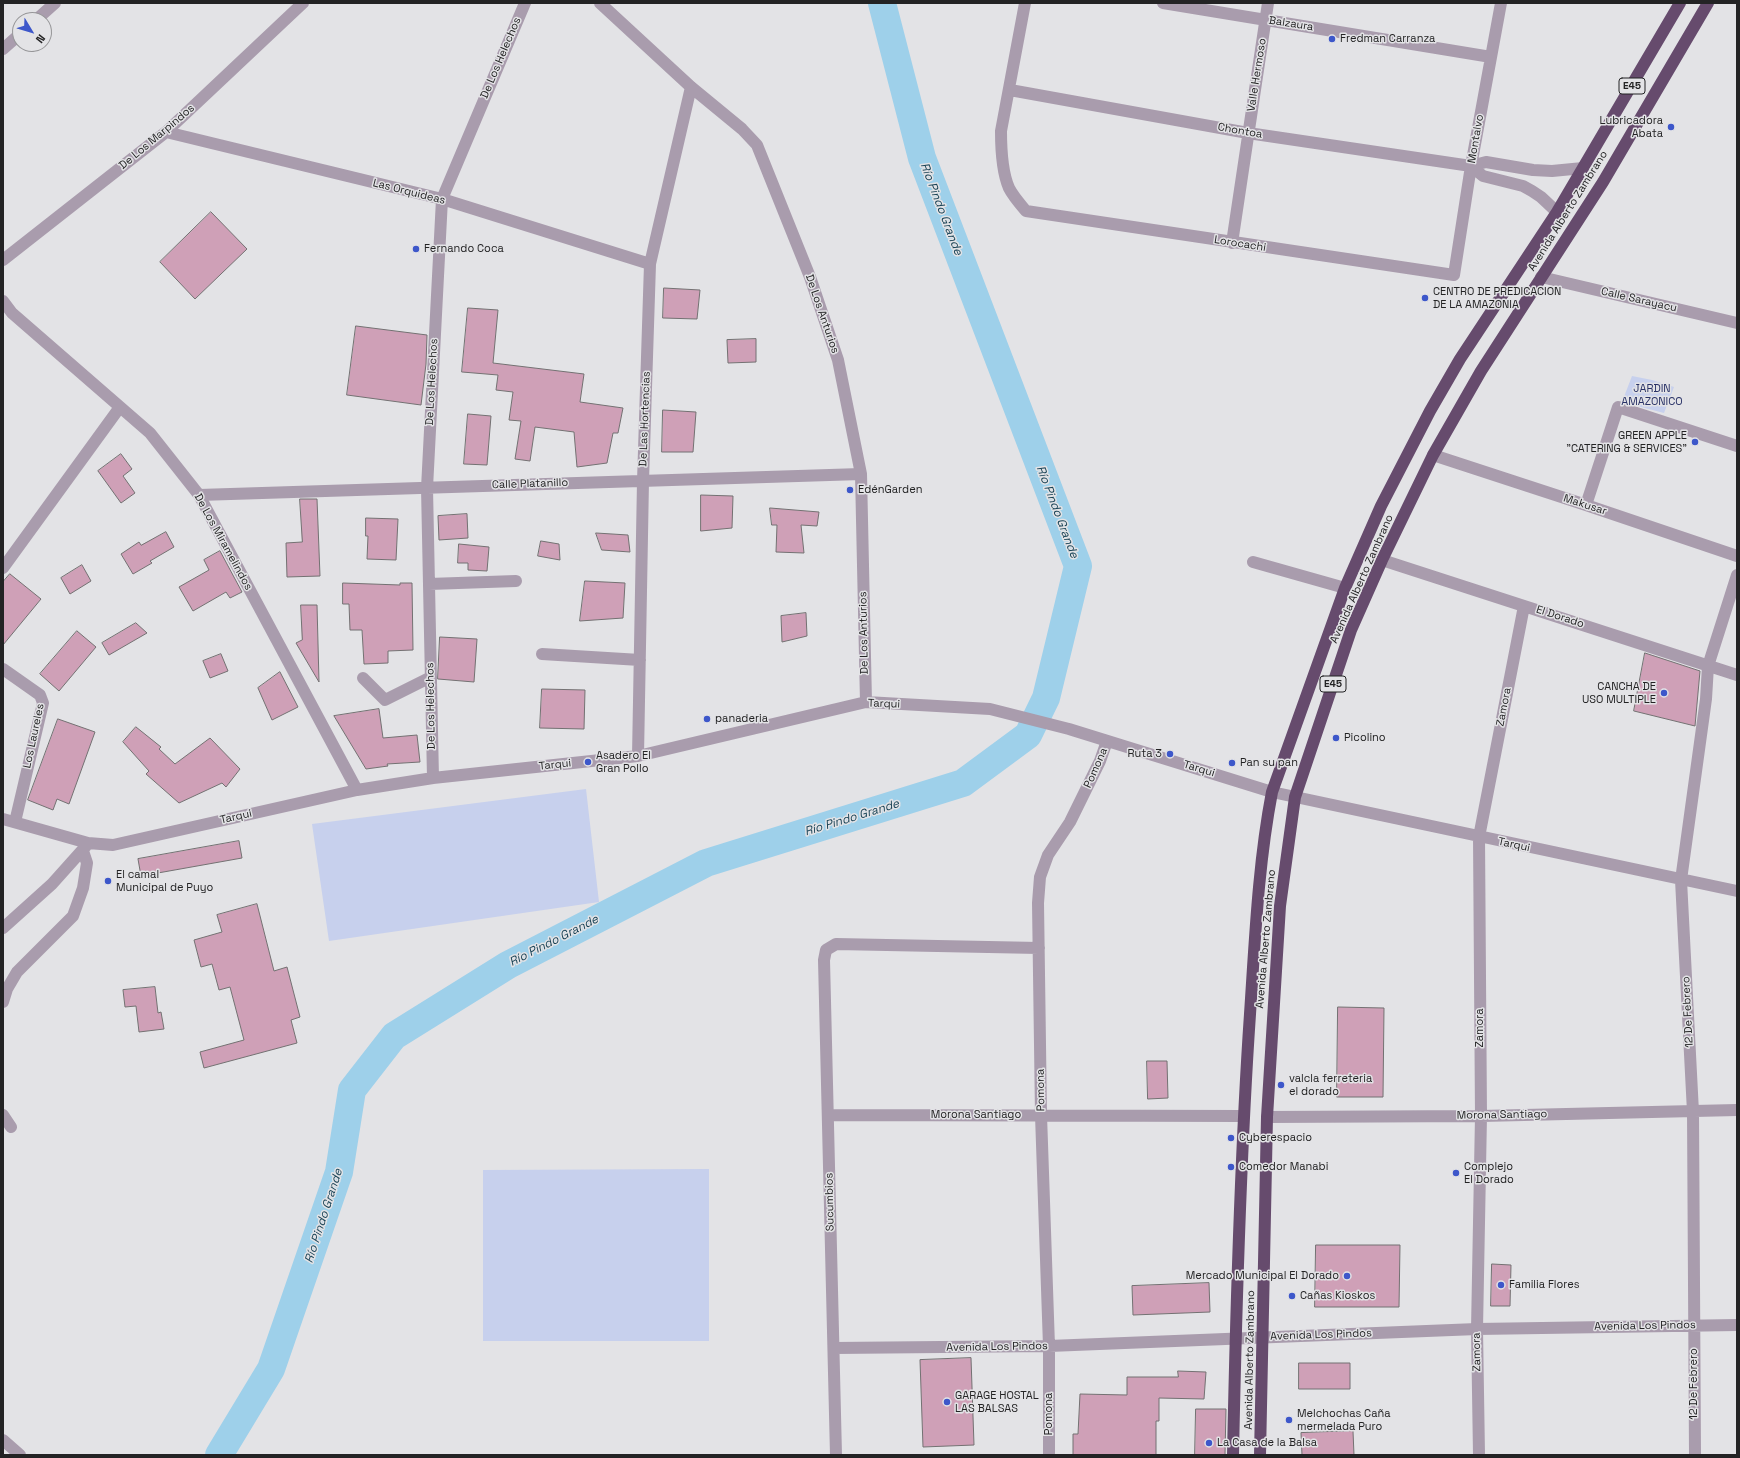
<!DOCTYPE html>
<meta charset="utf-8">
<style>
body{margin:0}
#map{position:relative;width:1740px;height:1458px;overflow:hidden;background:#e3e3e6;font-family:"Space Grotesk",sans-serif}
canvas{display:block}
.frame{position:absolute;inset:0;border:4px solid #232324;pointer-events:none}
.north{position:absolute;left:12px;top:12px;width:40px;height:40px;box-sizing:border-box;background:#e3e3e6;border:1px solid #969698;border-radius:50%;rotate:128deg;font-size:11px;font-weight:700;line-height:16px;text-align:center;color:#232324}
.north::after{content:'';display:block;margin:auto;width:14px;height:18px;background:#3d57ca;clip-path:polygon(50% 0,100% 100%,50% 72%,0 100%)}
</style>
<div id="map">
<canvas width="1740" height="1458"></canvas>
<div class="frame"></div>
<div class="north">N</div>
</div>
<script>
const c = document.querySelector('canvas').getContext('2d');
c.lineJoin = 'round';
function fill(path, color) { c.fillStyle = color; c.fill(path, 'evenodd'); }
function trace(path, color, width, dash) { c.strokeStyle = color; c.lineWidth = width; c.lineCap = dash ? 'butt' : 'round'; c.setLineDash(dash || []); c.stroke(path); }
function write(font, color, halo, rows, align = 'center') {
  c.font = font + ' "Space Grotesk",sans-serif'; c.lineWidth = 3; c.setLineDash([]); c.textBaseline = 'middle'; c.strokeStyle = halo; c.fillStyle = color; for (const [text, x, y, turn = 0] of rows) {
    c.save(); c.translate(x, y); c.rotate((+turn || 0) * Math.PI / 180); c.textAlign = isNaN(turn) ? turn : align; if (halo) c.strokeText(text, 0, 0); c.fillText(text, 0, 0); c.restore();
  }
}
const green = new Path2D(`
 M 1632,376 L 1652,380 L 1674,387 L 1664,413 L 1622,402 Z
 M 586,789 L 599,902 L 329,941 L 312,824 Z
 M 709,1169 L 709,1341 L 483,1341 L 483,1170 Z`);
const river = new Path2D(`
 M 219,1455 L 271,1369 L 339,1172 L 352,1090 L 394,1036 L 508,965 L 706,863 L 963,783 L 1028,735 L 1046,698 L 1078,566 L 922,158 L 882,3`);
const building = new Path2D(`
 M 211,212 L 247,249 L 195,299 L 160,262 Z
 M 664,288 L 700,290 L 697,319 L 663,318 Z
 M 468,308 L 498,310 L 493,363 L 584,374 L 580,402 L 623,408 L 618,433 L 613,433 L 607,463 L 577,467 L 574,432 L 535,427 L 530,461 L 515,459 L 521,421 L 509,420 L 513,392 L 496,390 L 498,375 L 462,372 Z
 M 356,326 L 427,335 L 426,364 L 421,405 L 347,395 Z
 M 756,339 L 756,362 L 728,363 L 727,340 Z
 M 663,410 L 696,412 L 693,452 L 662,452 Z
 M 468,414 L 491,416 L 487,465 L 464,464 Z
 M 121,454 L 132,469 L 123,476 L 135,493 L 121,503 L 98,471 Z
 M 701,495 L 733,496 L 732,528 L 701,531 Z
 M 300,499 L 317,499 L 320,576 L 287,577 L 286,543 L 302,542 Z
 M 770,508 L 819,512 L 817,526 L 801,525 L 804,553 L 776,552 L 777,525 L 772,525 Z
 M 467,514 L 468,538 L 439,540 L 438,516 Z
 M 366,518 L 398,519 L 396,560 L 367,559 L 368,536 L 366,536 Z
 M 166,532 L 174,547 L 150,561 L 152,563 L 133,574 L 121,554 L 139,542 L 141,545 Z
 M 596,533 L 628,535 L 630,552 L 602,550 Z
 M 541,541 L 559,544 L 560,560 L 538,556 Z
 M 459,544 L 489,547 L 487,571 L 468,570 L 468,563 L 458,563 Z
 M 220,551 L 242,592 L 230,598 L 226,592 L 193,611 L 179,587 L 209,570 L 204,560 Z
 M 82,565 L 91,581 L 70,594 L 61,578 Z
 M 10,574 L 41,599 L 3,645 L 3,582 Z
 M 585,581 L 625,583 L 623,618 L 580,621 Z
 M 343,583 L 400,585 L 400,583 L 412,583 L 413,650 L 388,651 L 388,663 L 364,664 L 362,630 L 350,630 L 349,604 L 343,604 Z
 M 301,605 L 317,605 L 319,682 L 296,643 L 302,640 Z
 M 806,613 L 807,636 L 782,642 L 781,616 Z
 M 136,623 L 147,633 L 109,655 L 102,643 Z
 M 77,631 L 96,647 L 59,691 L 40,674 Z
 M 440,637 L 477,639 L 474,682 L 438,679 Z
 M 1645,653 L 1700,671 L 1695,726 L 1634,711 Z
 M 221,654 L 228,671 L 210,678 L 203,661 Z
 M 280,672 L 298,707 L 272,720 L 258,688 Z
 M 542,689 L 585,690 L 584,729 L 540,728 Z
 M 379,709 L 383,738 L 417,735 L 420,762 L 387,764 L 388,766 L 366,769 L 334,716 Z
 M 58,719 L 95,732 L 69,804 L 57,799 L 53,810 L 28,800 Z
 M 136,727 L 161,747 L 159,749 L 175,764 L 210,738 L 240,769 L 226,787 L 222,783 L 179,803 L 146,774 L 149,771 L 123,742 Z
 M 239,841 L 242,858 L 141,876 L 138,859 Z
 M 257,904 L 274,971 L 287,967 L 300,1017 L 291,1020 L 297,1043 L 204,1068 L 200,1052 L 244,1040 L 230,987 L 219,990 L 212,964 L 201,967 L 194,940 L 222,932 L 217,915 Z
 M 155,987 L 158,1013 L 161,1012 L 164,1029 L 139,1032 L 136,1006 L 125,1007 L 123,990 Z
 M 1338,1007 L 1384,1008 L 1383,1097 L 1337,1097 Z
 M 1147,1061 L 1167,1061 L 1168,1098 L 1148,1099 Z
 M 1316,1245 L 1400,1245 L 1399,1307 L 1315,1307 Z
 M 1492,1264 L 1511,1265 L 1510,1306 L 1491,1306 Z
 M 1209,1283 L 1210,1312 L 1133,1315 L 1132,1286 Z
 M 971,1358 L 974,1445 L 923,1447 L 920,1360 Z
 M 1299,1363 L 1350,1363 L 1350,1389 L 1299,1389 Z
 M 1178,1371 L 1206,1372 L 1204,1399 L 1159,1398 L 1159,1421 L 1156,1421 L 1156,1455 L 1073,1455 L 1073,1434 L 1078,1434 L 1080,1394 L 1127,1395 L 1127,1377 L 1178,1377 Z
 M 1196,1409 L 1226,1409 L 1225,1455 L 1195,1455 Z
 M 1353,1431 L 1354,1455 L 1302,1455 L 1301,1433 Z`);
const minor = new Path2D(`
 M 600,3 L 691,87 L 742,129 L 757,145 L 810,277 L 838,360 L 861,474 L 866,702
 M 1025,3 L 1001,131 C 1001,148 1002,172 1009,188 C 1013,196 1020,204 1026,211 L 1454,275 L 1471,166 L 1501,3
 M 1163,3 L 1491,57
 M 36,20 L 55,3
 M 3,49 L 20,34
 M 1010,90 L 1248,133 L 1471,166 L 1486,162 L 1533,170 L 1552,171 L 1583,168
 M 166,132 L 442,199 L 650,264
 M 1471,166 L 1483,176 L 1523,186 L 1532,191 L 1541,197 L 1557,212
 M 1232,243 L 1268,3
 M 3,260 L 166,132 L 303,3
 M 1541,277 L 1737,323
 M 3,301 L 12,313 L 150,433 L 199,495 L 357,790
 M 1433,455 L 1586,505 L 1737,556
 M 199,495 L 861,474
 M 1586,505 L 1618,407 L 1737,446
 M 1382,560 L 1737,675
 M 1253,562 L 1345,588
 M 3,568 L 120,407
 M 429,584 L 516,581
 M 542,654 L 640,660
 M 3,669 L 40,695 L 43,703 L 15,822
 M 363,678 L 385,700 L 431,677
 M 638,756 L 643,481 L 650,264 L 691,87
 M 433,778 L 427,488 L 442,199 L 525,3
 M 3,819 L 88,843 L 113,845 L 357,790 L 433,778 L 638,756 L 866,702 L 990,709 L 1069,729 L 1272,792 L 1737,891
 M 3,928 L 52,884 L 86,846
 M 3,1002 L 7,989 L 17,972 L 73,916 L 83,888 L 87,863 L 83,851
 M 3,1115 L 11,1127
 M 828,1115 L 1243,1116
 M 1267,1117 L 1481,1116 L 1737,1110
 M 834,1348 L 1049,1346 L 1477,1329 L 1737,1325
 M 3,1440 L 20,1455
 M 836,1455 L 824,960 L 826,950 L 836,944 L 1039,948
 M 1049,1455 L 1049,1346 L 1041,1115 L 1038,903 L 1040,877 L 1048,855 L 1070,822 L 1100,761 L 1107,741
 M 1479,1455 L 1477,1329 L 1481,1116 L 1479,837 L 1524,606
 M 1695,1455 L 1693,1112 L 1681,880 L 1706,699 L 1708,666 L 1737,575`);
const highway = new Path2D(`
 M 1233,1455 C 1236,1308 1240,1161 1250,1014 C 1255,940 1258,865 1272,792 L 1345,588 L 1381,506 L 1430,411 L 1460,359 L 1557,212 L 1680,3
 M 1260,1455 L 1267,1117 L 1280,906 L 1295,797 L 1351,630 L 1382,560 L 1433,455 L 1481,371 L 1603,182 L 1708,3`);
const markers = [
 [1332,39,4,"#3d57ca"],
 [1671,127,4,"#3d57ca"],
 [416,249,4,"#3d57ca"],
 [1425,298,4,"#3d57ca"],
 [1695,442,4,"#3d57ca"],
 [850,490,4,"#3d57ca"],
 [1664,693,4,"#3d57ca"],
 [707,719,4,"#3d57ca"],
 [1336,738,4,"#3d57ca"],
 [1170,754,4,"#3d57ca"],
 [588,762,4,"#3d57ca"],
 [1232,763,4,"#3d57ca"],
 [108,881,4,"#3d57ca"],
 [1281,1085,4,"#3d57ca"],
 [1231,1138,4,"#3d57ca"],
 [1231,1167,4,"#3d57ca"],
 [1456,1173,4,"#3d57ca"],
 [1347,1276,4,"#3d57ca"],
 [1501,1285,4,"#3d57ca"],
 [1292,1296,4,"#3d57ca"],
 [947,1402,4,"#3d57ca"],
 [1289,1420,4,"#3d57ca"],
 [1209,1443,4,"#3d57ca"]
];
const shields = [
 [1632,86,26],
 [1333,684,26]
];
const shieldNames = [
 ["E45",1632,86],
 ["E45",1333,684]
];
const streetNames = [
 ["Balzaura",1291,24,9],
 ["De Los Helechos",501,58,-67],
 ["Valle Hermoso",1257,75,-81],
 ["Chontoa",1240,131,10],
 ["De Los Marpindos",157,137,-40],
 ["Montalvo",1476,139,-80],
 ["Las Orquideas",409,192,14],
 ["Avenida Alberto Zambrano",1568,211,-58],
 ["Lorocachi",1240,244,9],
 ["Calle Sarayacu",1639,300,13],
 ["De Los Anturios",822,314,71],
 ["De Los Helechos",432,382,-87],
 ["De Las Hortencias",645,419,-88],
 ["Calle Platanillo",530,484,-2],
 ["Makusar",1585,505,18],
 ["De Los Miramelindos",223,542,61],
 ["Avenida Alberto Zambrano",1362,579,-66],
 ["El Dorado",1560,617,18],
 ["De Los Anturios",864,633,-91],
 ["Tarqui",884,704,2],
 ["De Los Helechos",431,706,-91],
 ["Zamora",1504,707,-79],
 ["Los Laureles",34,736,-78],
 ["Tarqui",555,765,-6],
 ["Pomona",1096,768,-66],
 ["Tarqui",1199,769,17],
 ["Tarqui",236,817,-13],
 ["Tarqui",1514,845,12],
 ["Avenida Alberto Zambrano",1266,939,-85],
 ["12 De Febrero",1688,1012,-93],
 ["Zamora",1480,1028,-90],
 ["Pomona",1041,1090,-91],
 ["Morona Santiago",976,1115],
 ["Morona Santiago",1502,1115,-1],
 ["Sucumbios",830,1202,-91],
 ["Avenida Los Pindos",1645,1326,-1],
 ["Avenida Los Pindos",1321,1335,-2],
 ["Avenida Los Pindos",997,1347,-1],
 ["Zamora",1477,1352,-91],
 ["Avenida Alberto Zambrano",1250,1360,-89],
 ["12 De Febrero",1694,1384,-90],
 ["Pomona",1049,1414,-90]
];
const poiNames = [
 ["Fredman Carranza",1340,39],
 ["Lubricadora",1663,121,"right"],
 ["Abata",1663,134,"right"],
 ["Fernando Coca",424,249],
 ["CENTRO DE PREDICACION",1433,292],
 ["DE LA AMAZONIA",1433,305],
 ["GREEN APPLE",1687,436,"right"],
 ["\"CATERING & SERVICES\"",1687,449,"right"],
 ["EdénGarden",858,490],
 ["CANCHA DE",1656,687,"right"],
 ["USO MULTIPLE",1656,700,"right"],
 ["panaderia",715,719],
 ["Picolino",1344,738],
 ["Ruta 3",1162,754,"right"],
 ["Asadero El",596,756],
 ["Gran Pollo",596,769],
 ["Pan su pan",1240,763],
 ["El camal",116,875],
 ["Municipal de Puyo",116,888],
 ["valcla ferreteria",1289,1079],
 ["el dorado",1289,1092],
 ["Cyberespacio",1239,1138],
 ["Comedor Manabi",1239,1167],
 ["Complejo",1464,1167],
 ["El Dorado",1464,1180],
 ["Mercado Municipal El Dorado",1339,1276,"right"],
 ["Familia Flores",1509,1285],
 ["Cañas Kioskos",1300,1296],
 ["GARAGE HOSTAL",955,1396],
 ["LAS BALSAS",955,1409],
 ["Melchochas Caña",1297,1414],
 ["mermelada Puro",1297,1427],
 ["La Casa de la Balsa",1217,1443]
];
const parkNames = [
 ["JARDIN",1652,389],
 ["AMAZONICO",1652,402]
];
const waterNames = [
 ["Río Pindo Grande",941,209,69],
 ["Río Pindo Grande",1057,512,69],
 ["Río Pindo Grande",852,818,-17],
 ["Río Pindo Grande",554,941,-27],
 ["Río Pindo Grande",324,1216,-72]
];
fill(green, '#c7d0ed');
trace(river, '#9ed0ea', 28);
fill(building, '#cfa0b7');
trace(building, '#737172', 1);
trace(minor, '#a99cad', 12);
trace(highway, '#664b6d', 12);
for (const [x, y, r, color] of markers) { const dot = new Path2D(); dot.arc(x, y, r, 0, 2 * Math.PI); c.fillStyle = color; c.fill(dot); trace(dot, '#e3e3e6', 1.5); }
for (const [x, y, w] of shields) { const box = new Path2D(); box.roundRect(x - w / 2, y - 8, w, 16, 3); c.fillStyle = '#e3e3e6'; c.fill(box); trace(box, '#232324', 1); }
write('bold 10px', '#232324', null, shieldNames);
write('11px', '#232324', '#e3e3e6', streetNames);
write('11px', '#232324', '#e3e3e6', poiNames, 'left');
write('11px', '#283166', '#e3e3e6', parkNames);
write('italic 12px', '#194356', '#e3e3e6', waterNames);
</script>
